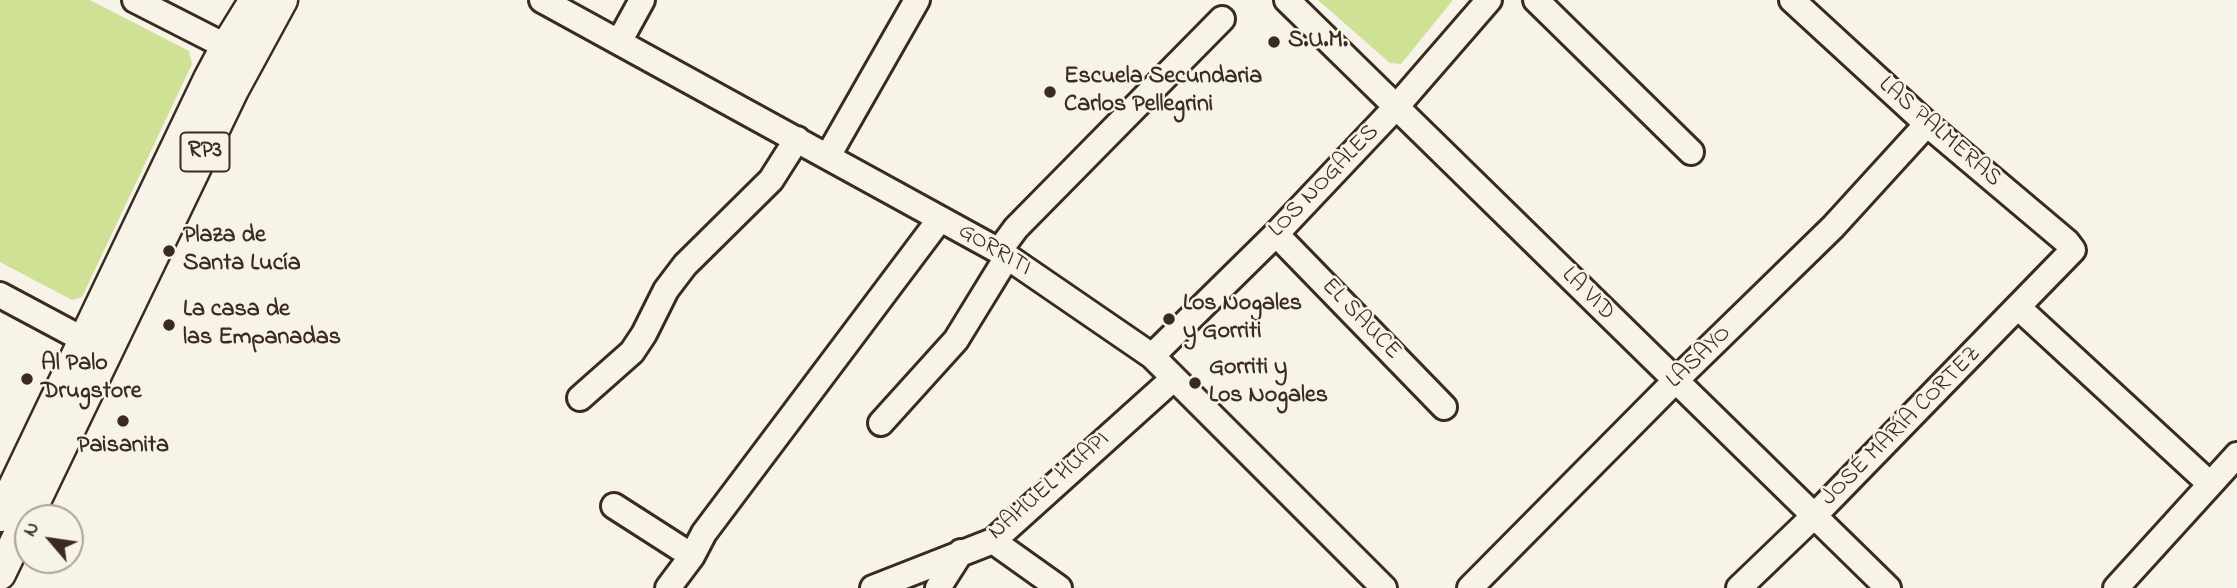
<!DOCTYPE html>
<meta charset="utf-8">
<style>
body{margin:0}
#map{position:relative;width:2237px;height:588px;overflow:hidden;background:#f7f3e8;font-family:"Indie Flower",sans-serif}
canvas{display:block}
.north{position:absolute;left:14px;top:504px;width:70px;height:70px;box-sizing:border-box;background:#f7f3e8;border:2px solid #aca397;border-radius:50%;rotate:299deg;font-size:19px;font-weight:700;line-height:28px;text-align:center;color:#3b2a1e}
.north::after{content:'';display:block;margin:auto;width:24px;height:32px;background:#3b2a1e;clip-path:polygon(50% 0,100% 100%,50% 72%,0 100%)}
</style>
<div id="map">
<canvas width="2237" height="588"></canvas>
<div class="north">N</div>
</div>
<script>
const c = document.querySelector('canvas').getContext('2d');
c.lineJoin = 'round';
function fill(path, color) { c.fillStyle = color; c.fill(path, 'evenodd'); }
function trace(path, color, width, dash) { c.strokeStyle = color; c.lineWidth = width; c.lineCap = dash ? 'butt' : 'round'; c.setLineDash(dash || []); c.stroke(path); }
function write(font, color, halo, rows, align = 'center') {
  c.font = font + ' "Indie Flower",sans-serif'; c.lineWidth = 5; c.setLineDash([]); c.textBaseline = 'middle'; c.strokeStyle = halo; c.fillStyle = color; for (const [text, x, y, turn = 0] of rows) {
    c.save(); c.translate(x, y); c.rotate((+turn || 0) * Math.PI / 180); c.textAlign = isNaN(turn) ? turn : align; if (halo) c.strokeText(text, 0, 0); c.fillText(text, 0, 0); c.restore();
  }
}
const green = new Path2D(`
 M 0,0 L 90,0 L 189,51 L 192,64 L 82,297 L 72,300 L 0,262 Z
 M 1318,0 L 1453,0 L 1401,64 L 1390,63 Z`);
const minor = new Path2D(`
 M 135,0 L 241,54
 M 542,0 L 999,251 L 1152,356 L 1384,588
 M 1287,0 L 1888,588
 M 1536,0 L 1691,152
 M 619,42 L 642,0
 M 828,156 L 917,0
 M 1276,234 L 1444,407
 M 999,251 L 1016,228 L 1222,19
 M 0,295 L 101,349
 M 2019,308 L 2210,484
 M 1152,356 L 1276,234 L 1397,106 L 1489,0
 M 580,398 L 632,352 L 644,334 L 666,290 L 685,265 L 771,180 L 797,139
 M 881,423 L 956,340 L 1007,257
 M 614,506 L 692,556
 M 993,541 L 1059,588
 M 668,588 L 692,556 L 704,533 L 940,219
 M 873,588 L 993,541 L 1174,378
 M 938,588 L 961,552
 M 1470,588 L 1675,381 L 1833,227 L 1927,124
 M 1739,588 L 1814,516 L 2073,250 L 2067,242 L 1927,124 L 1792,0
 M 2116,588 L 2237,455`);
const major = new Path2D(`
 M 0,516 L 209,79 L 226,47 L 255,0
 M 0,574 L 233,90 L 282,0`);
const markers = [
 [1274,42,7,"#3b2a1e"],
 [1050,92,7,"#3b2a1e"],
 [169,251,7,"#3b2a1e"],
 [1169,319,7,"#3b2a1e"],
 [169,325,7,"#3b2a1e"],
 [27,379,7,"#3b2a1e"],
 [1195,383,7,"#3b2a1e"],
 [123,421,7,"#3b2a1e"]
];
const shields = [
 [205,152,49]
];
const shieldNames = [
 ["RP3",205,152]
];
const poiNames = [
 ["S.U.M.",1288,42],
 ["Escuela Secundaria",1064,78],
 ["Carlos Pellegrini",1064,106],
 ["Plaza de",183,237],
 ["Santa Lucía",183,265],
 ["Los Nogales",1183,305],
 ["y Gorriti",1183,333],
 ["La casa de",183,311],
 ["las Empanadas",183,339],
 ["Al Palo",41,365],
 ["Drugstore",41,393],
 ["Gorriti y",1209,369],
 ["Los Nogales",1209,397],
 ["Paisanita",123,447,"center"]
];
const streetNames = [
 ["LAS PALMERAS",1939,133,41],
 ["LOS NOGALES",1325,182,-46],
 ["GORRITI",994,251,31],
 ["LA VID",1587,295,45],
 ["EL SAUCE",1360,320,46],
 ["LASAYO",1700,358,-44],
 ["JOSÉ MARÍA CORTEZ",1902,427,-45],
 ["NAHUEL HUAPI",1050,487,-41]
];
fill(green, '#cee195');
trace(minor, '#3b2a1e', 30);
trace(major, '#3b2a1e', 35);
trace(minor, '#f7f3e8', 24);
trace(major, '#f7f3e8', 30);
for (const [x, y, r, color] of markers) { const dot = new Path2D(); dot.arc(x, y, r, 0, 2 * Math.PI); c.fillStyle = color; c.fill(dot); trace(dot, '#f7f3e8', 2.5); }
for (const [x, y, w] of shields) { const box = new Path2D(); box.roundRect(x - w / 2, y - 19.5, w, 39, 5); c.fillStyle = '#f7f3e8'; c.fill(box); trace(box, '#3b2a1e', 2); }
write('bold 23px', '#3b2a1e', null, shieldNames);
write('bold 24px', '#3b2a1e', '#f7f3e8', poiNames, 'left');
write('24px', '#3b2a1e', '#f7f3e8', streetNames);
</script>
